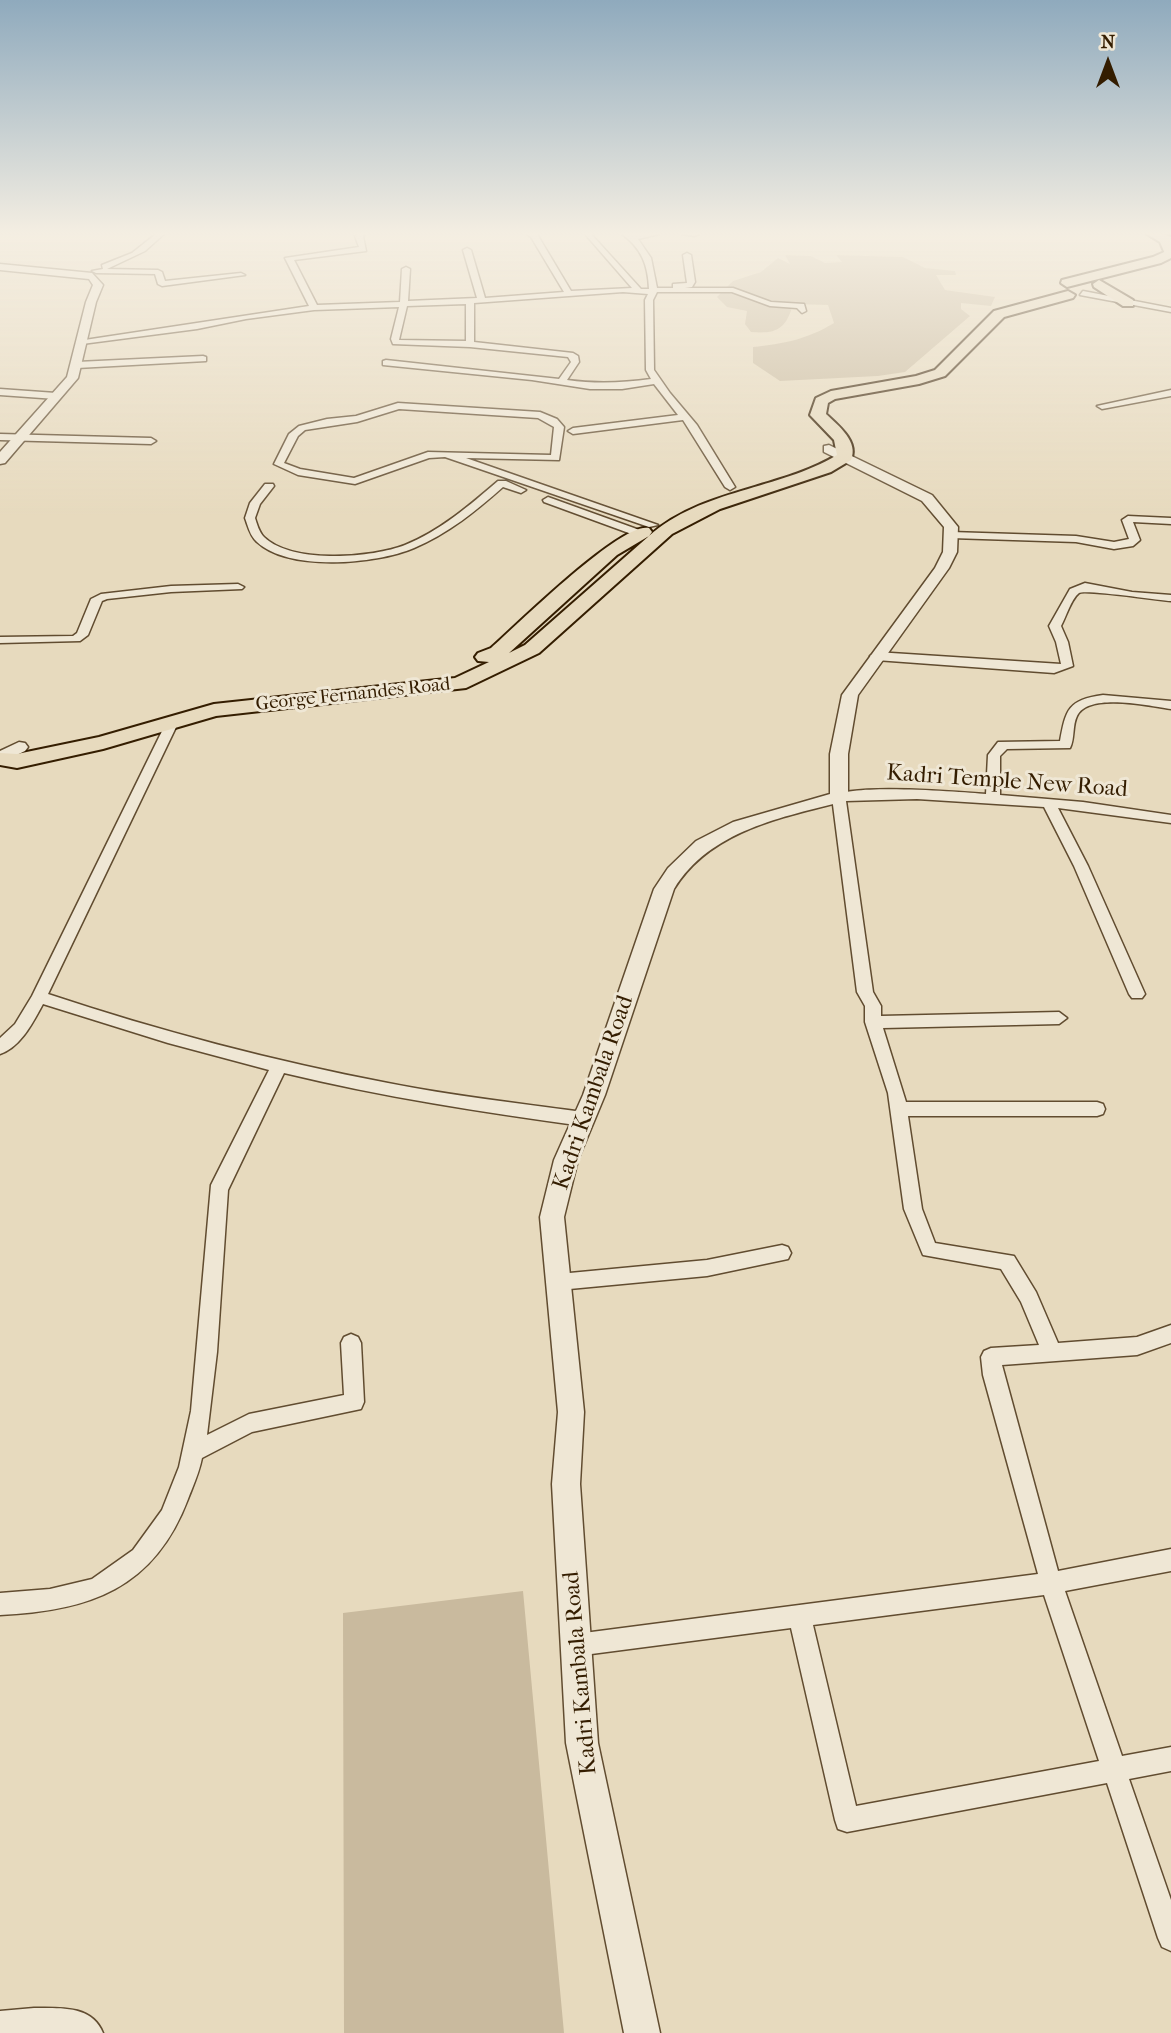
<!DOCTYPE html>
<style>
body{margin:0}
#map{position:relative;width:1171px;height:2033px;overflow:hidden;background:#e7dabe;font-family:"IM FELL French Canon",serif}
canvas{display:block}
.north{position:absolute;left:1073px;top:28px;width:70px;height:70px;-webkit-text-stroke:5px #efe7d5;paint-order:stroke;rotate:0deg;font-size:19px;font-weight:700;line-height:28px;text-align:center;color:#341d00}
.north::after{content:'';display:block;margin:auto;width:24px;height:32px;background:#341d00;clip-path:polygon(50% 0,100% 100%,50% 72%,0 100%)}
</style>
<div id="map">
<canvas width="1171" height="2033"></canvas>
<div class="north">N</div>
</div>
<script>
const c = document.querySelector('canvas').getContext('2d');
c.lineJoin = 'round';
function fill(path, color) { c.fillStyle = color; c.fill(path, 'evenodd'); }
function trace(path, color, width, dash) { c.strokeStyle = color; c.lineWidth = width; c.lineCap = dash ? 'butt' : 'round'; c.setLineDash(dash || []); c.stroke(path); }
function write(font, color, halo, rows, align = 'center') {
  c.font = font + ' "IM FELL French Canon",serif'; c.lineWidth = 6; c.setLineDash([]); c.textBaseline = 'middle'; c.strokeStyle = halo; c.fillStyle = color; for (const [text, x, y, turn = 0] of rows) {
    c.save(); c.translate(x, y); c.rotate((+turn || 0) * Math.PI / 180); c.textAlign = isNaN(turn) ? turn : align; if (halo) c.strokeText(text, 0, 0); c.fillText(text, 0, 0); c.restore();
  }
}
const green = new Path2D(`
 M 785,255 L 811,256 L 825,263 L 842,262 L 836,255 L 903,257 L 925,268 L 955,271 L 956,275 L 936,275 L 945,290 L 995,297 L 991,306 L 961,303 L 961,309 L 970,316 L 905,372 L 878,376 L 780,381 L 753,363 L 753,347 C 783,344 808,339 834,323 L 828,305 L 793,304 C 786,330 776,334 751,332 L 745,324 L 747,311 L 727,307 L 717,297 L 733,281 L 761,272 L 778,258 L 790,264 Z
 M 523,1591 L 564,2033 L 344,2033 L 343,1613 Z`);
const minor = new Path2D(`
 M 156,234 L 164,234 L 145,251 L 107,269 L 158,270 L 162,272 L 165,281 L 241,273 L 245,275 L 162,286 L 158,284 L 155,274 L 96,273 L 92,271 L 103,269 L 102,265 L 132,253 Z
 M 357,234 L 365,234 L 363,236 L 366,251 L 294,260 L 317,305 L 400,302 L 402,269 L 406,267 L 410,269 L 408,301 L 477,298 L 463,250 L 467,248 L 471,250 L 485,298 L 564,292 L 531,237 L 527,234 L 537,234 L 571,291 L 632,288 L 585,234 L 591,234 L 641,289 L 649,289 C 648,265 642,249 622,234 L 659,234 L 638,239 L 651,258 L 657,288 L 673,288 L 673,284 L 687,283 L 683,255 L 687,253 L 691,255 L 695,282 L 692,287 L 685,288 L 733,288 L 771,302 L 804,304 L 806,311 L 802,313 L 797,308 L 770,306 L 732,292 L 657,292 L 653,300 L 654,370 L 670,393 L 697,425 L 735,487 L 730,490 L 725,487 L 683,420 L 573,434 L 568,431 L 573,428 L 678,415 L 654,384 L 622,389 L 590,389 L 532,380 L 383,365 L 383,361 L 386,360 L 559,379 L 571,362 L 568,357 L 470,347 L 393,344 L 391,339 L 399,307 L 314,310 L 246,319 L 197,329 L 82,344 L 78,341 L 309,306 L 285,258 L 359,247 L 355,236 ZM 623,292 L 648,294 L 645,300 L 646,370 L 651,379 C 622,383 596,384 567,380 L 579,362 L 578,356 L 573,353 L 474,342 L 474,303 ZM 466,304 L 466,341 L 399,340 L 407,306 Z
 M 682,234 L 699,234 L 695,236 Z
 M 1083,291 L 1171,308 L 1171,312 L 1080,295 Z
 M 203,356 L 206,357 L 206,361 L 77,368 L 73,365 L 77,362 Z
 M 0,389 L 56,393 L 60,396 L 56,399 L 0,395 Z
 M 1171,390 L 1171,396 L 1102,409 L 1097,406 Z
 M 398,403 L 540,412 L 557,419 L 564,427 L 559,460 L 466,458 L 658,525 L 649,527 L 445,457 L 429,458 L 355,484 L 298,475 L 274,464 L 289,434 L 299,426 L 327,419 L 356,416 ZM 399,409 L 538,418 L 554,427 L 551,455 L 428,452 L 354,478 L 300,469 L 284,463 L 298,436 L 305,430 L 357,422 Z
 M 0,434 L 151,438 L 156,441 L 151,444 L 0,440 Z
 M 498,481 L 506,481 L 526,490 L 521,493 L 503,487 C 477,510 448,534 414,548 C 377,564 289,572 257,542 C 250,536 248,526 245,518 L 250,503 L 265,484 L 273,484 L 274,486 L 260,504 L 255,518 C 257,524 259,532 264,537 C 292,564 372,558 405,545 C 440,531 470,505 498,481 Z
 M 548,497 L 645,532 L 646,534 L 637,536 L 544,502 L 543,500 Z
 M 1128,516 L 1171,518 L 1171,524 L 1133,522 L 1140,540 L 1133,546 L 1114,549 L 1076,542 L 951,538 L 946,535 L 951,532 L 1076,536 L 1114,542 L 1129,539 L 1122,520 Z
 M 1085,583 L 1132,592 L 1171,595 L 1171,601 C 1158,600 1084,589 1079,593 C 1071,599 1066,617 1061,626 L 1068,642 L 1073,666 L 1054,673 L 876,660 L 870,656 L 876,652 L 1061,664 L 1056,642 L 1049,626 L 1070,589 Z
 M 238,584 L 244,587 L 242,589 L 171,592 L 107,599 L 102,601 L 88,635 L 80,641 L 0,643 L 0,637 L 73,636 L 77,633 L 91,599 L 101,594 L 171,586 Z
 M 1103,695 L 1171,701 L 1171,709 C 1150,706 1088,692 1077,716 C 1072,726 1075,738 1070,748 L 1007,749 L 1000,756 L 1000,795 L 1083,802 L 1171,815 L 1171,823 L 1058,808 L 1088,866 L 1145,994 L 1142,998 L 1132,998 L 1129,994 L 1074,866 L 1044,807 L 917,799 L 846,801 L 873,992 L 881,1006 L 881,1016 L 1059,1012 L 1067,1018 L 1059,1024 L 883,1028 L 906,1102 L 1097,1102 L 1103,1104 L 1105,1109 L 1103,1114 L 1097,1116 L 908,1116 L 922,1209 L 935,1243 L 1014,1256 L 1036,1292 L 1058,1343 L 1137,1337 L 1171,1325 L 1171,1343 L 1137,1355 L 1002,1365 L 1058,1571 L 1171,1549 L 1171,1571 L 1065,1591 L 1122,1756 L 1171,1747 L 1171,1771 L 1129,1779 L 1171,1900 L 1171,1951 L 1162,1947 L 1158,1938 L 1107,1783 L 847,1832 L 838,1829 L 835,1820 L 791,1628 L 576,1656 L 568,1653 L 565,1645 L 568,1637 L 576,1634 L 1038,1574 L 983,1375 L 981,1357 L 984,1351 L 991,1348 L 1039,1345 L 1021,1302 L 1001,1269 L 923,1255 L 904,1209 L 888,1093 L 865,1022 L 865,1006 L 857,992 L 832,797 C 848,783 961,792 986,794 L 988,755 L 998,742 L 1060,741 C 1066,709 1068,700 1103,695 ZM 1044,1595 L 1099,1761 L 856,1806 L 813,1625 Z
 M 172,719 L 178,723 L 48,994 C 159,1031 273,1061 388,1083 C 452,1096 518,1103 583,1112 L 589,1114 L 591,1119 L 589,1124 L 583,1126 C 482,1112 383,1097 284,1073 L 228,1190 L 217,1352 L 207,1435 L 249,1414 L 344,1395 L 341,1343 L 344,1337 L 351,1334 L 358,1337 L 361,1343 L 364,1402 L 361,1409 L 252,1432 L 202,1458 C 199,1473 193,1486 188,1499 C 154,1589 89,1611 0,1615 L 0,1593 L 50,1589 L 92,1579 L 133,1550 L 162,1510 L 179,1467 L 191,1411 L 211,1185 L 269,1070 L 168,1043 L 43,1004 C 33,1022 21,1047 0,1054 L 0,1038 L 15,1024 L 32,996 L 166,723 Z
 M 782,1245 L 788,1247 L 791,1253 L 788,1259 L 707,1276 L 559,1290 L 552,1288 L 550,1282 L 552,1276 L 559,1274 L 707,1260 Z
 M 34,2008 C 60,2008 92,2005 103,2033 L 0,2033 L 0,2011 Z`);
const tertiary = new Path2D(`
 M 0,264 L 92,273 L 103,285 L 96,302 L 78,378 L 5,463 L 0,464 L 0,452 L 67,377 L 86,302 L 93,285 L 89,279 L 0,270 Z
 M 829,445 L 932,495 L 958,527 L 957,552 L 949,568 L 858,695 L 848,754 L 848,797 L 845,801 C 783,817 710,830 674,889 L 605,1095 L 578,1160 L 564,1217 L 584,1412 L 580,1484 L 598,1743 L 660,2033 L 624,2033 L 566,1743 L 552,1484 L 558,1412 L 540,1217 L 554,1160 L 583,1095 L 654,889 L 668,868 L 696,841 L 733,822 L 830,794 L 830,754 L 842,695 L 935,568 L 943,552 L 944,527 L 922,501 L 824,452 L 824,446 Z
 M 19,742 L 25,743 L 28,747 L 25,751 L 0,763 L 0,751 Z`);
const primary = new Path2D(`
 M 1171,249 L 1171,258 L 1161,263 L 1067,287 L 1061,283 L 1062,280 L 1153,257 Z
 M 1099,280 L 1133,300 L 1133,306 L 1123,306 L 1094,287 L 1093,284 Z
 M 1068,291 L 1075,295 L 1073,298 L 1004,317 L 945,376 L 919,384 L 835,399 L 828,403 L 826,414 C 839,426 859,442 851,460 L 831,472 L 720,509 L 672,534 L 539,653 L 466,688 L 216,716 L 103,749 L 17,768 L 0,765 L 0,753 L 17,754 L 99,737 L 214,704 L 455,678 L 489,662 L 478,661 L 475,657 L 478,653 L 491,648 C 516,626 622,521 649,528 L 652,532 L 649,536 C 702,489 779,490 837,455 L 834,440 L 810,415 L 816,398 L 831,391 L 916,376 L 935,370 L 994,311 ZM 649,536 L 525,645 L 509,653 L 617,555 Z`);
const trunk = new Path2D(`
 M 1147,234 L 1163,234 L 1171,237 L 1171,257 L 1166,256 L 1160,242 Z`);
const farStreetnames = [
 ["George Fernandes Road",353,695,-6]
];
const streetNames = [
 ["Kadri Temple New Road",1007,782,4],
 ["Kadri Kambala Road",594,1093,-71],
 ["Kadri Kambala Road",581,1673,-95]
];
fill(green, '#c9ba9e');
trace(minor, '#614c30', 3);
trace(tertiary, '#614c30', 3);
trace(primary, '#341d00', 4);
trace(trunk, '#341d00', 4);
fill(minor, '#efe7d5');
fill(tertiary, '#efe7d5');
fill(primary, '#e7dabe');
fill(trunk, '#e7dabe');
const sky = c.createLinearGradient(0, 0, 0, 518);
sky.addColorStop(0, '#8faabd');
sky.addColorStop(0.45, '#f4eee2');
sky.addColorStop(1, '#f4eee200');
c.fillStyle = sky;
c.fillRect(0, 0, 1171, 518);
write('19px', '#341d00', '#efe7d5', farStreetnames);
write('23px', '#341d00', '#efe7d5', streetNames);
</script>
